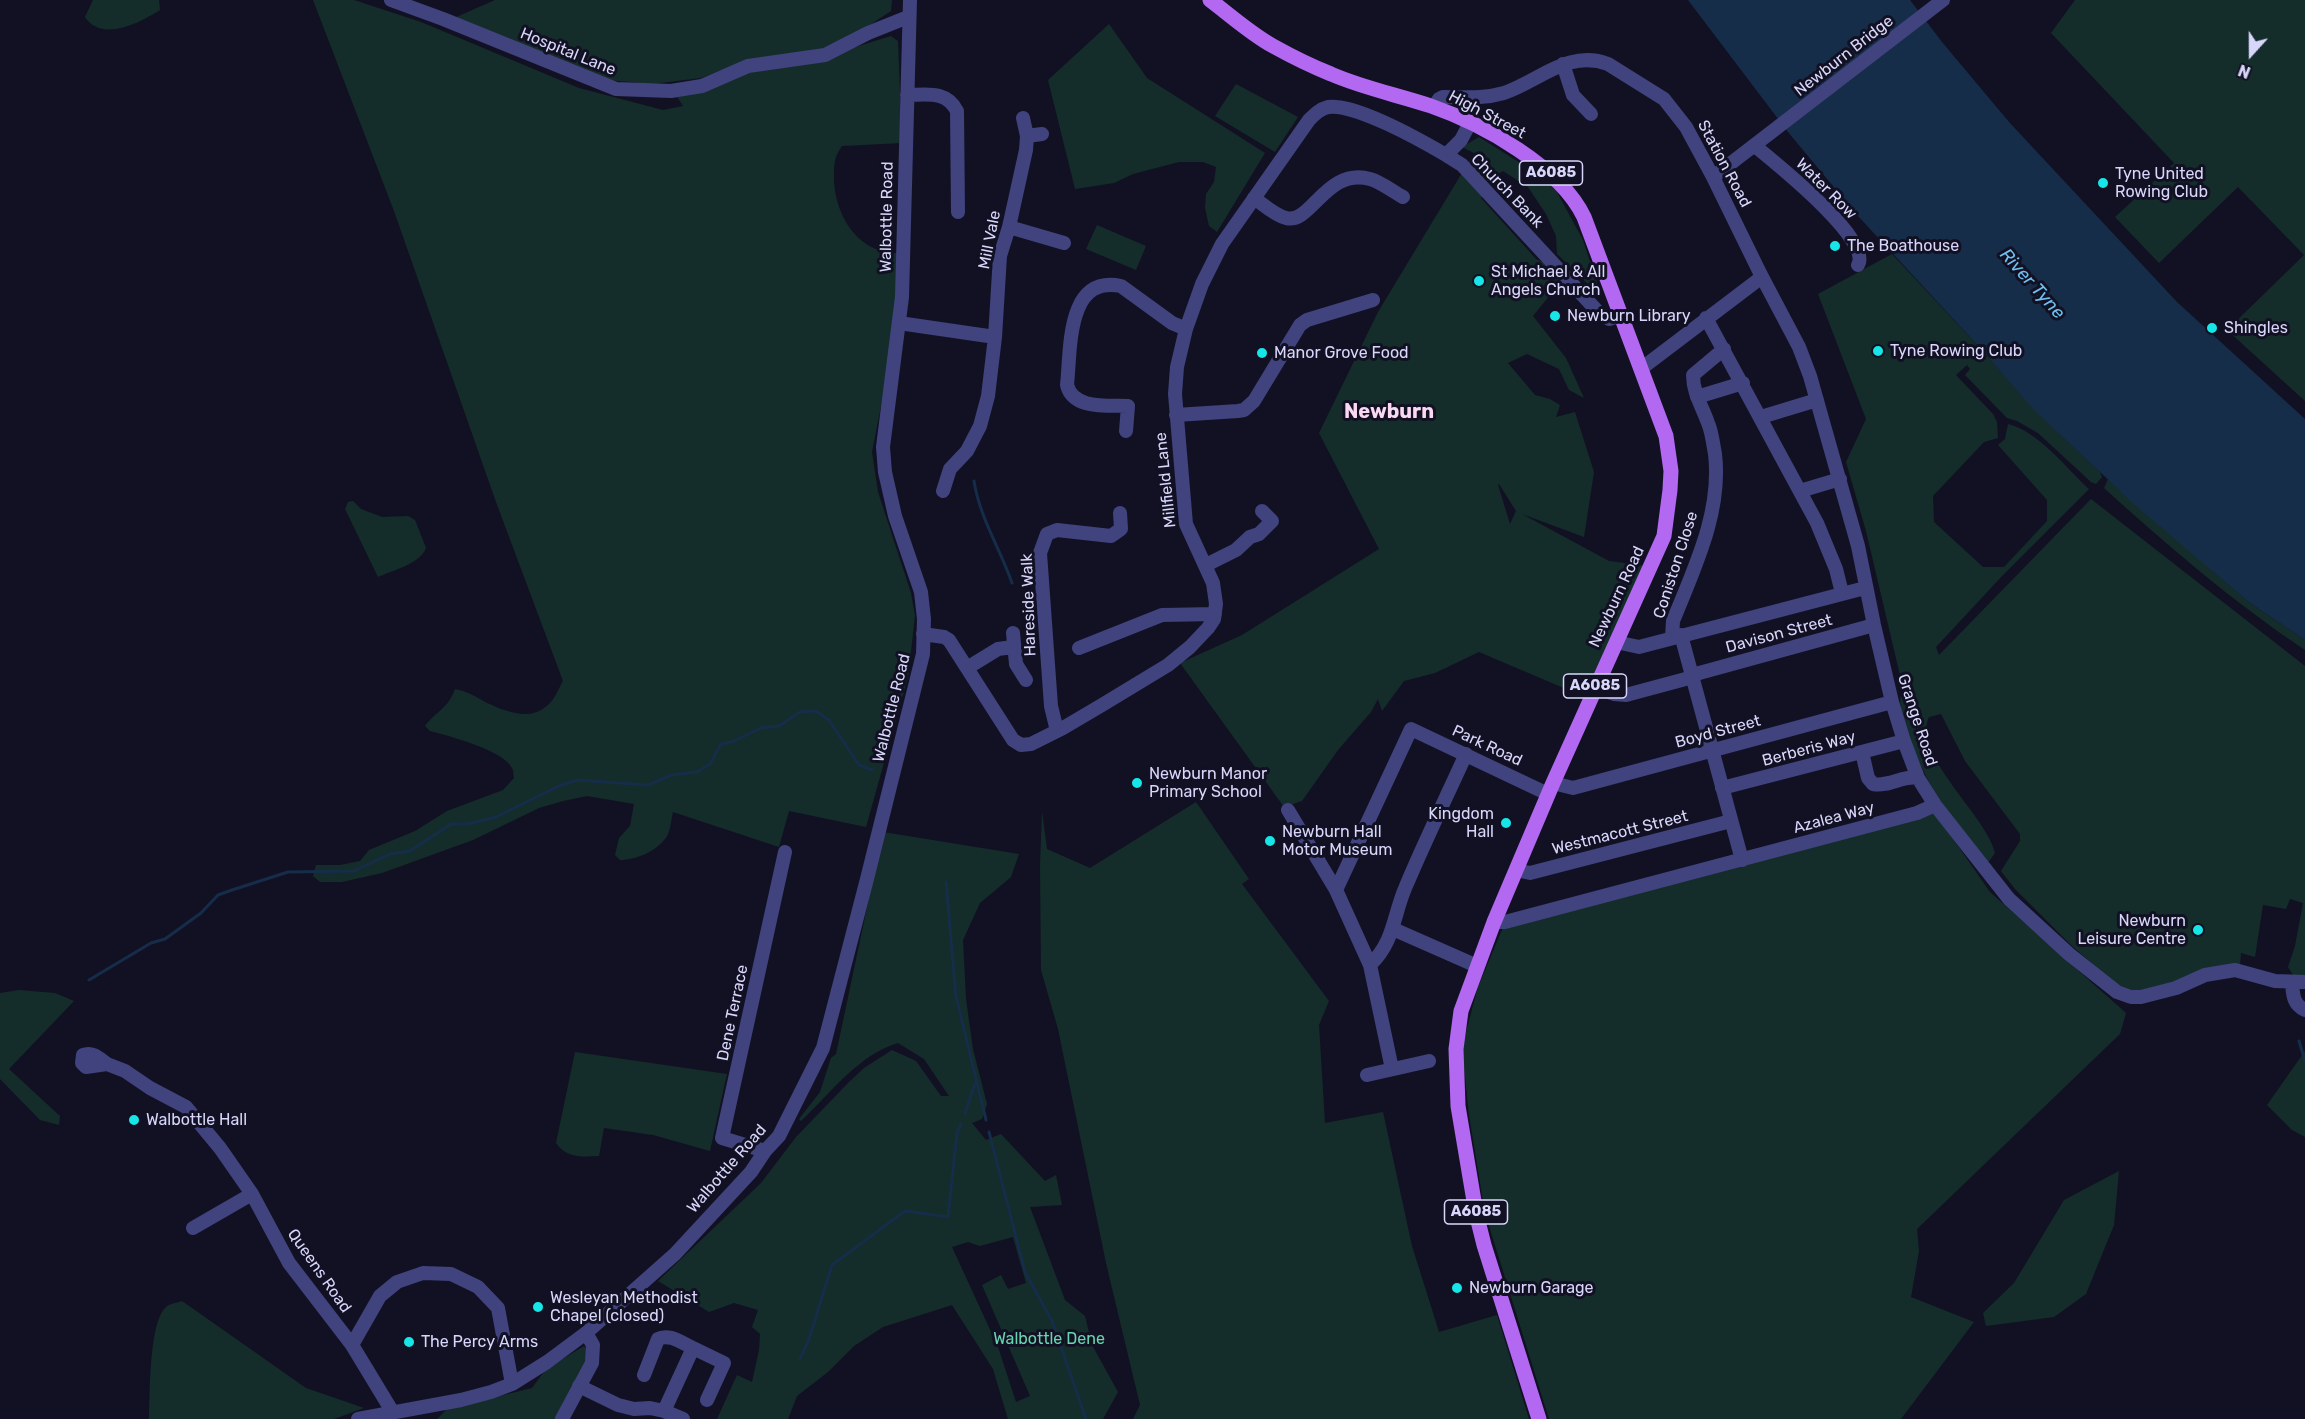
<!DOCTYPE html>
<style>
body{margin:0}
#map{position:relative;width:2305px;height:1419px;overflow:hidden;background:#121123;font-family:Rubik,sans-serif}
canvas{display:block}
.north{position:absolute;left:2221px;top:24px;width:60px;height:60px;-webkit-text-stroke:4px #121123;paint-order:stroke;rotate:201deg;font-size:16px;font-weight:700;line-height:24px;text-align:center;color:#d8d7fb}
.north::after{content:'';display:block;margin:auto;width:21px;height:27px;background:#d8d7fb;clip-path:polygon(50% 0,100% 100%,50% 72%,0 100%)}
</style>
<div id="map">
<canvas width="2305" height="1419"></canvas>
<div class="north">N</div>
</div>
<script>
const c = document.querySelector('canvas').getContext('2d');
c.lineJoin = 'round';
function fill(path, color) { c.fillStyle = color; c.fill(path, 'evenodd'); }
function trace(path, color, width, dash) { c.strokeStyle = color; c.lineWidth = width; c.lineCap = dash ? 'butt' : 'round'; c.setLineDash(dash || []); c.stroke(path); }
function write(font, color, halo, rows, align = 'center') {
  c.font = font + ' Rubik,sans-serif'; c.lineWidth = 6; c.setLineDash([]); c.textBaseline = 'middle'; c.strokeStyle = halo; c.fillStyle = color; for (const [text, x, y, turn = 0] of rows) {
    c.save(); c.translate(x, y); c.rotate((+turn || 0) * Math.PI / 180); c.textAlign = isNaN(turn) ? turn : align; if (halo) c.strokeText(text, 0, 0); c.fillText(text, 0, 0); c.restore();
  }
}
const green = new Path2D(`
 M 93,0 L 159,0 L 160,10 C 141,22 102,43 85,17 Z
 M 313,0 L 354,0 L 421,22 L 579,88 L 663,110 L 683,106 L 676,95 L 747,71 L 846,50 L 891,36 L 898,41 L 902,143 L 842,146 C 833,158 834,167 834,181 C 835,208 850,239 876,249 C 883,251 892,252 899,254 L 893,345 L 872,452 L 878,492 L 911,593 L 915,616 L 908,677 L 866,827 L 789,811 L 779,847 L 673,812 C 671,819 671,829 667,836 C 658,851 636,860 620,860 L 615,855 L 619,838 L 630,826 L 634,804 L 587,796 L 563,801 L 539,808 L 473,840 L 382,873 L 342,882 L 320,882 L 313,876 L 316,865 L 340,865 L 360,861 L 369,850 L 415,831 L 447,811 L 503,790 L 514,778 C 513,774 514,771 512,768 C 503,750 449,736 430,731 L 425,726 C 436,711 448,709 455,689 C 466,691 475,696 485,702 C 502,710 527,721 544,708 C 553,703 558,690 563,681 L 496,502 L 394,211 Z
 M 495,0 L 892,0 L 891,11 L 859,32 L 825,49 L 751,59 L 701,78 L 652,84 L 608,80 L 454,18 Z
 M 2075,0 L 2305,0 L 2305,401 L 2227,330 L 2304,255 L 2238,187 L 2159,263 L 2115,217 L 2174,163 L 2051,33 Z
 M 1109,24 L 1147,78 L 1265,153 L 1217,232 L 1209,226 L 1205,208 L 1206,194 L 1214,182 L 1216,167 L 1203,162 L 1179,162 L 1133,174 L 1114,183 L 1075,189 L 1048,80 Z
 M 1236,84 L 1298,117 L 1275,152 L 1215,116 Z
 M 1479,137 L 1552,183 L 1583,240 L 1599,289 L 1595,291 L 1557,254 L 1556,236 L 1546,214 L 1528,187 L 1503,171 L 1493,177 L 1481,198 L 1536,259 L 1546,264 L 1562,280 L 1533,316 L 1566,358 L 1584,398 L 1569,390 L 1559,369 L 1527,354 L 1508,363 L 1535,395 L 1550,399 L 1560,405 L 1556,417 L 1575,412 L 1594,472 L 1584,537 L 1522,514 L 1609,561 L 1647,566 L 1585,697 L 1479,652 L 1435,673 L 1404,681 L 1382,711 L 1378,699 L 1371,712 L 1338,750 L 1302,801 L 1284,807 L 1180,663 L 1242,635 L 1379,549 L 1319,433 L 1378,312 L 1474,153 L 1462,147 ZM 1499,484 L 1516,511 L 1510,524 L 1498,485 Z
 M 1097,225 L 1146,246 L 1136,270 L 1086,249 Z
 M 1892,254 L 1982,350 L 2033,408 L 2100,472 L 2102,477 L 2096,484 L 2091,482 L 2038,433 L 2017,421 L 2007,418 L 1965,375 L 1970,369 L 1967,365 L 1956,375 L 1993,414 L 1997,422 L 1998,438 L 1984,442 L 1933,496 L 1934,522 L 1983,567 L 2004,567 L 2047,521 L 2047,500 L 1998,445 L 2005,439 L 2008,424 C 2038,431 2066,468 2089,489 L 2003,575 L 1936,647 L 1939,655 L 2091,499 L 2305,666 L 2305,978 L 2293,975 L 2288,967 L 2295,946 L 2303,903 L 2290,899 L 2286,909 L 2263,905 L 2255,957 L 2241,953 L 2240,965 L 2142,990 L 2132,990 L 2118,985 L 2109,978 L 2072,946 L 2015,889 L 2001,871 L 2020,841 L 2020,834 L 1965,761 L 1941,714 L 1929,717 C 1911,754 1987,816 1995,853 L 1987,864 C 1951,817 1924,786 1907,728 C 1902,711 1897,705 1903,688 L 1866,531 L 1846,462 L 1866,419 L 1818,294 Z
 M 2108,479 L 2250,603 L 2305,640 L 2305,650 C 2233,602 2168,546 2104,488 Z
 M 353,501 L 361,509 L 382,517 L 408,516 L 415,520 L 426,548 C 420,564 393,570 378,577 L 345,509 L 348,502 Z
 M 1196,802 L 1249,879 L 1242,884 L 1329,1001 L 1319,1025 L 1325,1123 L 1383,1112 L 1412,1246 L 1439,1332 L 1497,1315 L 1529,1419 L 1133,1419 L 1140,1405 L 1106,1263 L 1058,1029 L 1041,970 L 1040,866 L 1042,811 L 1047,849 L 1090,868 Z
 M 1935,813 L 1990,892 L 2126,1013 L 2120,1034 L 1917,1229 L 1919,1251 L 1911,1297 L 1974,1322 L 1901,1419 L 1549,1419 L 1485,1213 L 1469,1115 L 1462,1047 L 1478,987 L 1504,925 Z
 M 883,832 L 1019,854 L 1011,877 L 980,903 L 963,940 L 966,999 L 973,1049 L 987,1104 L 982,1119 L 972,1123 L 986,1140 L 1001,1134 L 1045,1181 L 1056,1175 L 1062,1205 L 1030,1207 L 1065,1300 L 1085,1316 L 1092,1345 L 1118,1392 L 1103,1419 L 1008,1419 L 993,1369 L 952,1305 L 883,1327 L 854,1346 L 828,1372 L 797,1396 L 788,1419 L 717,1419 L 737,1375 L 752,1382 L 759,1350 L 760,1334 L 752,1327 L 758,1310 L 734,1303 L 709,1312 L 658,1281 L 761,1183 L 796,1137 L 849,1082 L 864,1068 L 892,1050 L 916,1061 L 941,1096 L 949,1096 L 924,1059 L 898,1043 C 859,1054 830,1094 801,1121 L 799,1119 L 820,1092 L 831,1058 L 836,1054 ZM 1013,1237 L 1026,1283 L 1008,1289 L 1001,1275 L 982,1285 L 1030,1396 L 1016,1402 L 998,1347 L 952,1247 L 968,1242 L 980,1246 Z
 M 19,990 L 55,993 L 74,1001 L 9,1069 L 60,1116 L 59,1125 L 40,1120 L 0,1079 L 0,993 Z
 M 2305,1051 L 2305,1137 L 2292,1130 L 2267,1105 Z
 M 575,1052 L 727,1074 L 710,1151 L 653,1135 L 604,1128 L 599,1156 C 582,1157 566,1158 556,1143 Z
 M 2119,1171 L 2114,1225 L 2086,1294 L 2054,1317 L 1986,1326 L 1983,1313 L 2014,1283 L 2064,1200 Z
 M 182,1301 L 306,1388 L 364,1408 L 334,1419 L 149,1419 C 150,1396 149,1324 165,1308 C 168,1304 176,1303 182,1301 Z
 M 584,1346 L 589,1351 L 586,1364 L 558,1419 L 437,1419 L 447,1409 L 532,1388 L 546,1369 Z`);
const water = new Path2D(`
 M 1688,0 L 1910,0 L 1942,42 L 2009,122 L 2177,302 L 2305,419 L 2305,640 L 2250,603 L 2134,504 L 2033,409 L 1982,350 L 1858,216 L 1788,132 Z`);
const stream = new Path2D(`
 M 974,481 C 980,519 1000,548 1012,583
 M 946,882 L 956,996 L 986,1120
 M 89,980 L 151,943 L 165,939 L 201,913 L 218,895 L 232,890 L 288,872 L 354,871 L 390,854 L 410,851 L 451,824 L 468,824 L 496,817 L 561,785 L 578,780 L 648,785 L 672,775 L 697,772 L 710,764 L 721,744 L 732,742 L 761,728 L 779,726 L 800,712 L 816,711 L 829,720 L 859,765 L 872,770
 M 2299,1041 L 2305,1061
 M 965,1113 L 976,1081
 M 989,1132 L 1025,1272 L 1052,1321 L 1086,1419
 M 800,1359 L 809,1339 L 832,1265 L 905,1211 L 948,1217 L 957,1133 L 961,1124`);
const minor = new Path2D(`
 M 391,0 L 443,19 L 616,89 L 671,91 L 702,86 L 748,66 L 825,55 L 868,33 L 908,17
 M 1563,64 L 1573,95 L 1591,114
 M 907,95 C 927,95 946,90 957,111 L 958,212
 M 1434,107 L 1439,99 L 1443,97 C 1465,97 1483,99 1504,93 C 1539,81 1569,49 1608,64 L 1664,99 L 1686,127 L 1713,177 L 1761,275 L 1799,347 L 1810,376 L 1858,546 L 1874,625 L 1892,702 L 1904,741 L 1918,778 L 1935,805 L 2009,899 L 2069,954 L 2117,992 L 2131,997 L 2141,997 L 2176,988 L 2205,975 L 2235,970 L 2275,981 L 2305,982
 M 1027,136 L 1042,134
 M 1755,146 C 1773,161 1873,240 1858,265
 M 1446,155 L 1462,165 L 1600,314 L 1609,319 L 1621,315
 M 1713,177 L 1943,0
 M 1254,198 C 1263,204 1274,215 1286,218 C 1311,225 1326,167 1370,179 C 1381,182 1392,191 1403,197
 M 1009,227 L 1064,243
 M 1706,318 L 1817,523 L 1836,569 L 1842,593
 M 899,323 L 995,337
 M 1642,368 L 1758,280 L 1761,275
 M 1697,397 L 1743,383
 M 1176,415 L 1238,411 L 1244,410 L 1254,401 L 1300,325 L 1307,320 L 1373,300
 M 1761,417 L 1817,400
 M 1126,431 L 1128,406 C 1108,405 1073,410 1067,385 C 1071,349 1066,275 1121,286 L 1172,323 L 1186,329
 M 943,491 L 950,469 L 967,451 L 980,426 L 988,396 L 995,337 L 1000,256 L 1009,227 L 1026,150 L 1027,136 L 1023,118
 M 1800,491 L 1840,479
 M 1206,565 L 1236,550 L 1250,537 L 1259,534 L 1272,521 L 1262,511
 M 1013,633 L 1016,664 L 1026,680
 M 923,634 L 944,637 L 949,640 L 1013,740 L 1021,745 L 1031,744 L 1063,728 L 1102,705 L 1168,665 L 1190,647 L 1208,628 L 1214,619 L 1216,604 L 1213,583 L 1186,524 L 1175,394 L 1177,367 L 1186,329 L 1202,284 L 1222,244 L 1309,120 C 1315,114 1320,109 1328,107 C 1355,103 1422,141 1446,155 L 1461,140 L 1470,123
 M 1681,635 L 1742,860
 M 1672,638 L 1673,621 C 1694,569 1722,512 1715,454 C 1713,444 1712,432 1708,423 C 1702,406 1693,393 1693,375 L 1724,349
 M 1616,642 L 1639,647 L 1865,588
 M 1079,648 L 1162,615 L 1215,614
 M 967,668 L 998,649 L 1013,647
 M 1692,675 L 1874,625
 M 1594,687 L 1614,694 L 1626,695 L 1693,677
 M 1057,731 L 1051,706 L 1040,553 L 1047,534 L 1057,530 L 1111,536 L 1121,529 L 1120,513
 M 1862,752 L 1868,778 L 1873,784 C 1889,787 1903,775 1918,778
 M 1553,783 L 1573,788 L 1892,702
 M 1722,788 L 1904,741
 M 1288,810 L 1336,890 L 1370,965 L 1392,1069
 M 1516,870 L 1530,873 L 1731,821
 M 1336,890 L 1411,729 L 1548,794
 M 1494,922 L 1505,922 L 1917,813 L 1935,805
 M 1393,929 L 1477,966
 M 1370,965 C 1395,941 1393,915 1406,886 C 1425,841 1446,798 1466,754
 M 2292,983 C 2293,995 2293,1004 2305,1010
 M 107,1064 C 100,1059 93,1051 83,1055 L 82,1063 L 86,1067 L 107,1064 L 125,1071 L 150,1088 L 186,1107 L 220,1148 L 252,1194 L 289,1263 L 352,1345 L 392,1411
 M 1367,1075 L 1429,1061
 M 765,1151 L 722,1138 L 785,852
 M 193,1228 L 252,1194
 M 352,1345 L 380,1296 L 397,1282 L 423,1273 L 451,1274 L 478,1287 L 498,1308 L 512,1384
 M 693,1348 L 724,1363 L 707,1400
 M 644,1375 L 658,1339 C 669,1333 682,1343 693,1348 L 664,1411
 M 579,1386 L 618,1405 L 634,1409 L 650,1408 L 664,1411 L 683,1419
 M 358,1419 L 461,1400 L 491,1392 L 512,1384 L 547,1362 L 586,1333 L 675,1254 L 751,1172 L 765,1151 L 779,1136 L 823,1048 L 867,879 L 923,654 L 924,619 L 921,592 L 895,516 L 885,472 L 883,447 L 902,297 L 910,0
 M 562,1419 L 592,1363 L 593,1345 L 586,1333`);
const major = new Path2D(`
 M 1210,0 C 1230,15 1251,34 1273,46 C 1291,56 1311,66 1331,74 C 1363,88 1398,95 1431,106 C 1483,124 1560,167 1584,217 L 1666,436 L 1671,471 L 1670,490 L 1664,536 L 1553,783 L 1494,922 L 1461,1011 L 1456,1049 L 1458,1106 L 1476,1213 L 1484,1245 L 1539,1419`);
const markers = [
 [2103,183,6,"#16e6e8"],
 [1835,246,6,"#16e6e8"],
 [1479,281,6,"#16e6e8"],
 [1555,316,6,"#16e6e8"],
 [2212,328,6,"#16e6e8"],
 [1878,351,6,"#16e6e8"],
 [1262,353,6,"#16e6e8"],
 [1137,783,6,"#16e6e8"],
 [1506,823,6,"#16e6e8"],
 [1270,841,6,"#16e6e8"],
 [2198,930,6,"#16e6e8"],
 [134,1120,6,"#16e6e8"],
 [1457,1288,6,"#16e6e8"],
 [538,1307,6,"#16e6e8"],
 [409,1342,6,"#16e6e8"]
];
const shields = [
 [1551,173,63],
 [1595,686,63],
 [1476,1212,63]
];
const shieldNames = [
 ["A6085",1551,173],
 ["A6085",1595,686],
 ["A6085",1476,1212]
];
const streetNames = [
 ["Hospital Lane",568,52,22],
 ["Newburn Bridge",1844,56,-38],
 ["High Street",1487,115,28],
 ["Station Road",1724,164,62],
 ["Water Row",1826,189,45],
 ["Church Bank",1507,191,46],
 ["Walbottle Road",887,217,-89],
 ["Mill Vale",990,240,-79],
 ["Millfield Lane",1166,480,-96],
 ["Coniston Close",1676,565,-72],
 ["Newburn Road",1617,597,-65],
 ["Hareside Walk",1029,605,-92],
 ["Davison Street",1779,634,-15],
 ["Walbottle Road",892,708,-76],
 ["Grange Road",1917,720,72],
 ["Boyd Street",1718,732,-15],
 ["Park Road",1487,746,25],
 ["Berberis Way",1809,749,-15],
 ["Azalea Way",1834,818,-15],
 ["Westmacott Street",1620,833,-14],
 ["Dene Terrace",733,1013,-78],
 ["Walbottle Road",727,1169,-49],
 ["Queens Road",319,1271,55]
];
const poiNames = [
 ["Tyne United",2115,174],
 ["Rowing Club",2115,192],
 ["The Boathouse",1847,246],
 ["St Michael & All",1491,272],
 ["Angels Church",1491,290],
 ["Newburn Library",1567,316],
 ["Shingles",2224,328],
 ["Tyne Rowing Club",1890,351],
 ["Manor Grove Food",1274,353],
 ["Newburn Manor",1149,774],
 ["Primary School",1149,792],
 ["Kingdom",1494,814,"right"],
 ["Hall",1494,832,"right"],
 ["Newburn Hall",1282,832],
 ["Motor Museum",1282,850],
 ["Newburn",2186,921,"right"],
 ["Leisure Centre",2186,939,"right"],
 ["Walbottle Hall",146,1120],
 ["Newburn Garage",1469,1288],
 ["Wesleyan Methodist",550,1298],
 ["Chapel (closed)",550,1316],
 ["The Percy Arms",421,1342]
];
const parkNames = [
 ["Walbottle Dene",1049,1339]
];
const waterNames = [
 ["River Tyne",2032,284,48]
];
const quarterNames = [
 ["Newburn",1389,412]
];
fill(green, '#142d2a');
fill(water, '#152d49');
trace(stream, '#152d49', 3);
trace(minor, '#40437e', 14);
trace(major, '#b268f1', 15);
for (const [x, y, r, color] of markers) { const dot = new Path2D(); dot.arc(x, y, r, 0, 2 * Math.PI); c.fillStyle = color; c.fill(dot); trace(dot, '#121123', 2); }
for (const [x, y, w] of shields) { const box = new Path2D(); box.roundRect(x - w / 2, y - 12, w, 24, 4.5); c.fillStyle = '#121123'; c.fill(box); trace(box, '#d8d7fb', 1.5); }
write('bold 15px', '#d8d7fb', null, shieldNames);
write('16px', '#d8d7fb', '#121123', streetNames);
write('16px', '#d8d7fb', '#121123', poiNames, 'left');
write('16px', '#69d5b0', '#121123', parkNames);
write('italic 18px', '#6ec0f1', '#121123', waterNames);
write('bold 20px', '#fbd8f2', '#121123', quarterNames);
</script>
